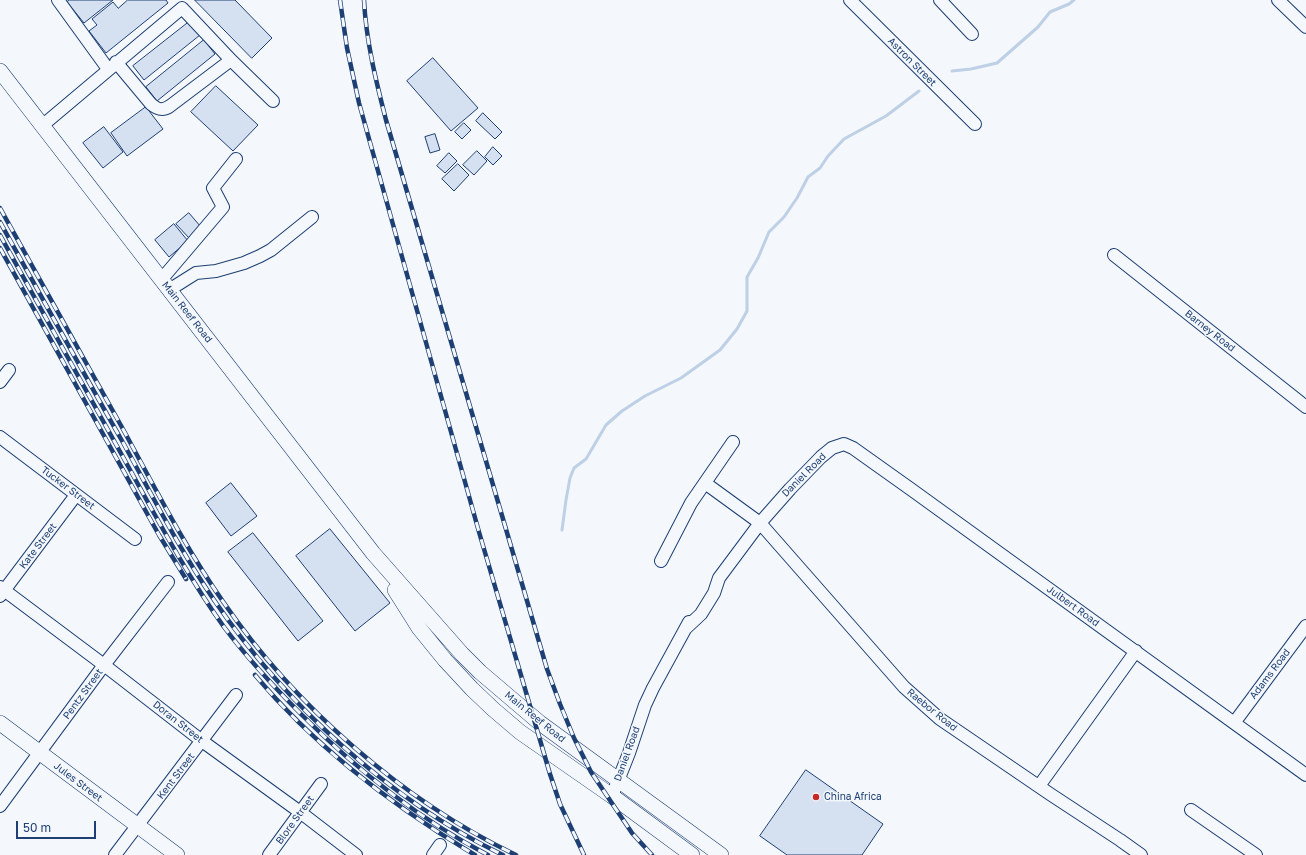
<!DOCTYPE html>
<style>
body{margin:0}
#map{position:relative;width:1306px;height:855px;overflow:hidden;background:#f4f7fb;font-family:"Golos Text",sans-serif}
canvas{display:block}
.scale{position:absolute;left:16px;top:821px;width:80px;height:18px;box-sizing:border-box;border:2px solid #1d3f73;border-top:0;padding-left:5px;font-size:12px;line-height:14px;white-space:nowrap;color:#1d3f73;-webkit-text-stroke:3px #f4f7fb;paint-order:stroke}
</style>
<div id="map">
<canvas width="1306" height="855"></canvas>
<div class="scale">50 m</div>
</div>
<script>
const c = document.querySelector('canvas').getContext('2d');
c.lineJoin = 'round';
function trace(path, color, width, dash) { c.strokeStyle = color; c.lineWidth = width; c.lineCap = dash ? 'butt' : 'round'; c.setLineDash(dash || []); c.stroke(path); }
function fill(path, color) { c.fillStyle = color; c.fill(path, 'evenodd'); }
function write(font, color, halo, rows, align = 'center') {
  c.font = font + ' "Golos Text",sans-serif'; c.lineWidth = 3; c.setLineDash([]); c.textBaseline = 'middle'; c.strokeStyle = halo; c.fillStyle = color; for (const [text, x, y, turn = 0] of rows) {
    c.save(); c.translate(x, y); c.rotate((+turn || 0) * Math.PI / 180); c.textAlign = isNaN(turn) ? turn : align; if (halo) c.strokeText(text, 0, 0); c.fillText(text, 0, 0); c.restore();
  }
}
const stream = new Path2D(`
 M 952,71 L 971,69 L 997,63 L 1038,27 L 1050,12 L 1069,4 L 1074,0
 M 562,530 L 566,500 L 570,478 L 574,468 L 586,459 L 606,425 L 622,411 L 645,396 L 681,378 L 720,350 L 737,329 L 747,311 L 747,277 L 758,258 L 769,232 L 784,217 L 797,198 L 808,177 L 820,168 L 828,156 L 844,139 L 886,116 L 919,91`);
const building = new Path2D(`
 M 70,0 L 113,0 L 84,23 L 67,2 Z
 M 128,0 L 166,0 L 168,3 L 106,53 L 89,31 L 97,25 L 92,19 L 113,2 L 118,8 Z
 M 195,0 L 235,0 L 272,38 L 252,58 Z
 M 189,22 L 200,35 L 144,80 L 133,66 Z
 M 204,40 L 215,54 L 157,101 L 146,87 Z
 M 433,58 L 478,108 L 451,131 L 407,81 Z
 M 216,86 L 258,125 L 233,151 L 191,112 Z
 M 146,107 L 163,129 L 127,156 L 111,133 Z
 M 483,113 L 502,132 L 495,139 L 476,121 Z
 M 464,123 L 471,130 L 462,139 L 455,132 Z
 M 104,127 L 123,152 L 103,168 L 83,143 Z
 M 435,134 L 440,150 L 430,153 L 425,137 Z
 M 493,147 L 502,156 L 493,165 L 485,157 Z
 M 477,151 L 487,161 L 474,175 L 463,165 Z
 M 449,153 L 457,161 L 445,173 L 437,166 Z
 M 458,164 L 469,175 L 454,191 L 442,179 Z
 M 189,213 L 201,227 L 189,238 L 176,224 Z
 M 174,224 L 188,241 L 169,257 L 155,240 Z
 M 231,483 L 257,516 L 231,536 L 206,503 Z
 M 330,529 L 390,603 L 355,631 L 296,556 Z
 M 253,533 L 323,621 L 298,641 L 228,552 Z
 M 806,770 L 883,824 L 862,855 L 787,855 L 760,836 Z`);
const minor = new Path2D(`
 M 58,0 L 108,69
 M 850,0 L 975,124
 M 940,0 L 972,34
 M 1278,0 L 1306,27
 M 116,62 L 151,104 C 158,110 163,111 170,106 L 231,60
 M 43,125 L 182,8 L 231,60 L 273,101
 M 1114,255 L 1306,407
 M 161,280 L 223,207 L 213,188 L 236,159
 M 169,290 L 196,273 L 216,271 L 244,263 L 260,256 L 271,250 L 312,217
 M 0,382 L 9,370
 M 0,437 L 135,539
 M 705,483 L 760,523 L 904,687 L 940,719 L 1050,794 L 1120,840 L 1141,855
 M 661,561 L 691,503 L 733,442
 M 0,587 L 104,665 L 202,741 L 300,812 L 356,855
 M 0,596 L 76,495
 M 686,628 L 701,614 L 714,593 L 719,578 L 760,523 L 790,489 L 821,457 L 832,448 L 844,444 L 853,448 L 912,490 L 1306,775
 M 1234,723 L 1306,626
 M 1039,786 L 1136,651
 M 612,796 L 629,753 L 645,705 L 653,688 L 689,622
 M 0,806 L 104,665 L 168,582
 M 1191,810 L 1256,855
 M 115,855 L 236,695
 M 269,855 L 321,784
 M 433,855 L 440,845`);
const major = new Path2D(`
 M 0,71 L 373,553 L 462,654 L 480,672 L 540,723 L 721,855
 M 395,590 L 419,628 L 445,660 L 472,689 L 493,709 L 520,732 L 612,796 L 692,855
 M 0,723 L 177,855`);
const rail = new Path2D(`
 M 340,0 L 347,48 L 359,103 L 479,532 L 550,774 L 560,804 L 584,855
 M 364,0 C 366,41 376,81 386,120 L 547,669 L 560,704 L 574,738 L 591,772 L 632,833 L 652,855
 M 0,208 C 41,282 82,356 124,431 C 155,488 186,549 224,603 C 295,706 403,801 516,855
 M 0,222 C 40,294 80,367 121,439 C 151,493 179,549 214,600 C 285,704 389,800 503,855
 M 0,235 C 41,309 82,383 123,457 C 155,515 186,574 224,627 C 248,659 274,687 302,715 C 357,770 419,819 488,855
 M 0,248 L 159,535 L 186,579
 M 255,675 C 316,748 393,806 475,855`);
const markers = [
 [816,797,4,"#c62828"]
];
const streetNames = [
 ["Astron Street",912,62,45],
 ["Main Reef Road",187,312,52],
 ["Barney Road",1210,331,38],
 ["Daniel Road",804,475,-45],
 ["Tucker Street",68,488,37],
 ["Kate Street",38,546,-53],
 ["Julbert Road",1073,606,36],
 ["Adams Road",1270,674,-53],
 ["Pentz Street",83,694,-54],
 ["Raebor Road",932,710,39],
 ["Main Reef Road",535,717,39],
 ["Doran Street",178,722,38],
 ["Daniel Road",627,754,-70],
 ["Kent Street",176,776,-53],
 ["Jules Street",78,782,37],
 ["Blore Street",295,820,-54]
];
const poiNames = [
 ["China Africa",824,797]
];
trace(stream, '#bed0e5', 3);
fill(building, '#d5e0f0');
trace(building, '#1d3f73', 1);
trace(minor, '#1d3f73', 14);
trace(major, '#1d3f73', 16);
trace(minor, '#f4f7fb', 12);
trace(major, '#f4f7fb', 15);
trace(rail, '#1d3f73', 4.5);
trace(rail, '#f4f7fb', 3, [9]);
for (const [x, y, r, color] of markers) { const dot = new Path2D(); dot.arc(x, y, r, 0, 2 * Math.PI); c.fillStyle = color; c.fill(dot); trace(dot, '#f4f7fb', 1.5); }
write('10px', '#1d3f73', '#f4f7fb', streetNames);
write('10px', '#1d3f73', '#f4f7fb', poiNames, 'left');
</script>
